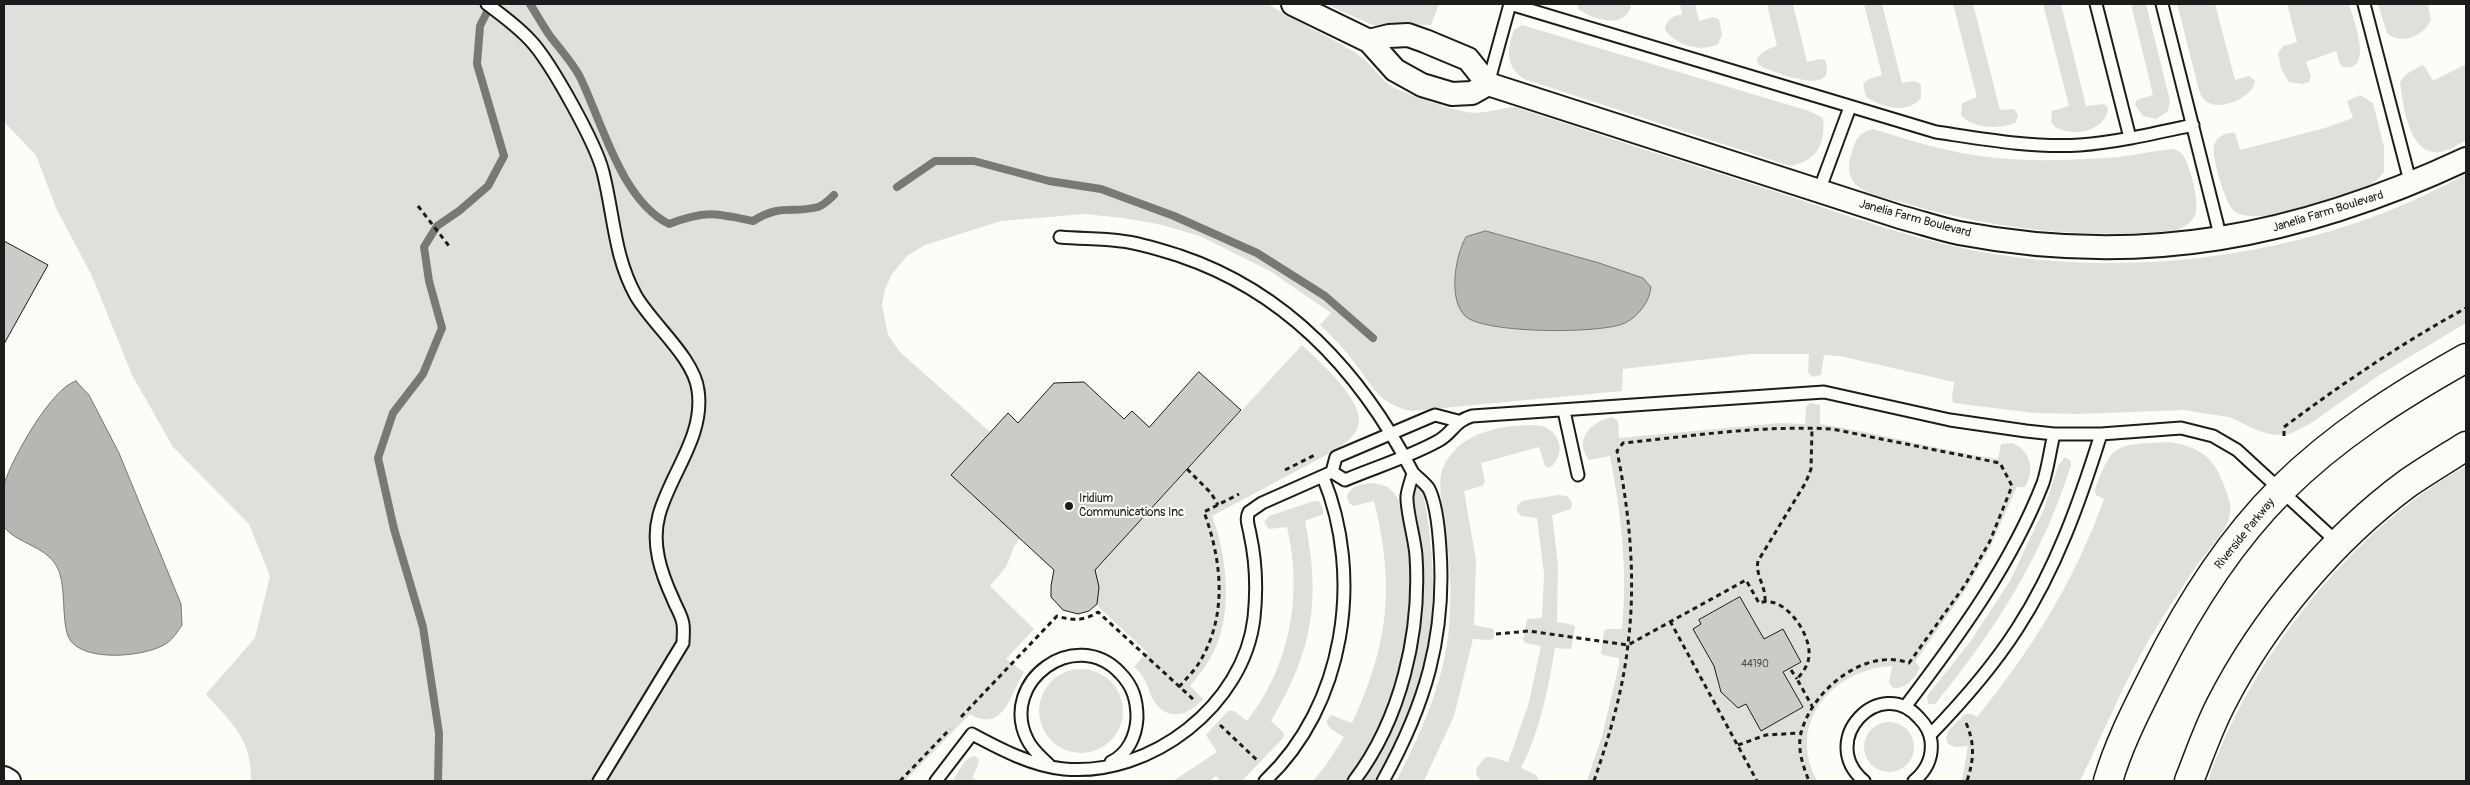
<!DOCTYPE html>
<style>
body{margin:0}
#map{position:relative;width:2470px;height:785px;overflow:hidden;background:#fdfcf7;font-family:Pangolin,sans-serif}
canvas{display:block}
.frame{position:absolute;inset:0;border:5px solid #1c1c1c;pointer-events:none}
</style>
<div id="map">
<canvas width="2470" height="785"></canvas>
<div class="frame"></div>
</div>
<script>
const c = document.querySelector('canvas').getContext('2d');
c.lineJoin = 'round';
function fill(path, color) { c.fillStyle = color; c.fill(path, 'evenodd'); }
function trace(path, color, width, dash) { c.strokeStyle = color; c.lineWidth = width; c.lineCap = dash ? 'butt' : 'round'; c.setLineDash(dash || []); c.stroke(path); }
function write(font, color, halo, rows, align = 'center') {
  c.font = font + ' Pangolin,sans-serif'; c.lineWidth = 4; c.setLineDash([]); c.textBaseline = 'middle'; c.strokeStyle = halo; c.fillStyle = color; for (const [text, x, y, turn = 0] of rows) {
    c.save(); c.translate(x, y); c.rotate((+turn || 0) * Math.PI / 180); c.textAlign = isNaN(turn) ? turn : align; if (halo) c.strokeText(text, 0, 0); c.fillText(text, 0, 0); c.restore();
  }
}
const green = new Path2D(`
 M 4,4 L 1268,4 C 1296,22 1327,35 1354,52 C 1368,61 1376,72 1387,83 C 1395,91 1453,110 1466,112 C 1482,115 1499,108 1515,107 C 1606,137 1698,167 1789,196 C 1857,219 1924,243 1994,254 C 2151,279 2327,252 2466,174 L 2466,323 L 2381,374 L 2311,423 L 2290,434 L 2274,435 L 2259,431 L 2229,417 L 2183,410 L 2079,414 L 2034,413 L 1953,403 L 1952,398 L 1954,382 L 1840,356 L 1824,355 L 1821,375 L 1812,377 L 1808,372 L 1809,354 L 1751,354 L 1623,369 L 1622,391 L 1411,411 C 1378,404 1373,386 1354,362 C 1344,349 1333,337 1320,325 L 1331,313 L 1270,271 L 1200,236 L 1158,224 L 1123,218 L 1085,214 L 1001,221 L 925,245 L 907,256 L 892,274 L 885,289 L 882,305 L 888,335 L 900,352 L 990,432 L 952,475 L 1020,538 L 1014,547 L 1006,567 L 990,586 L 1034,629 L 1006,659 L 1024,672 C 1010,694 1004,734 970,714 L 905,781 L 251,781 C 252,739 232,724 206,694 L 255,638 L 270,576 L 249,524 L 173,447 L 132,375 L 92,276 L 56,208 L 36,155 L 4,122 Z
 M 1326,4 L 1439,4 L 1431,25 L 1400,24 L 1377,27 Z
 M 1578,4 L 1629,4 L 1631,7 C 1623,30 1593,19 1578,9 Z
 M 1680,4 L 1695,4 L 1699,21 L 1713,17 L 1719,19 L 1722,35 L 1718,44 C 1701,53 1676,45 1665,30 C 1667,18 1672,17 1682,14 Z
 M 1767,4 L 1793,4 L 1807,62 L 1819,59 L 1825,60 C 1838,98 1779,73 1764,68 L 1758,64 L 1757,59 C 1762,50 1769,49 1777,46 Z
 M 1864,4 L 1882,4 L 1902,83 C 1910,82 1915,79 1921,85 L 1921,98 C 1907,115 1882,107 1866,97 L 1863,84 L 1869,79 L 1882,75 Z
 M 1953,4 L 1973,4 L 2000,110 L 2014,109 L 2018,115 L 2016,122 C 2001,130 1972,129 1961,115 L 1962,103 L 1977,97 Z
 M 2043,4 L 2061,4 L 2086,106 L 2104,104 L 2108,107 C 2108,133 2064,140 2051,122 L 2052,111 L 2069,106 Z
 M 2131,4 L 2146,4 L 2170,101 L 2168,111 L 2156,119 L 2143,116 L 2135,105 L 2137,100 L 2153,95 Z
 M 2177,4 L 2215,4 L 2235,80 L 2249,76 L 2255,81 C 2254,97 2222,110 2209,103 C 2203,100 2201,96 2199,90 Z
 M 2287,4 L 2349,4 C 2353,17 2375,73 2343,67 L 2340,64 L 2336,51 L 2306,62 L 2311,77 L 2309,82 L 2303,84 L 2289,82 L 2281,69 L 2278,53 L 2283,46 L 2297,42 Z
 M 2378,4 L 2428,4 L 2431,20 C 2424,36 2401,46 2387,33 Z
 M 1522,25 L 1809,111 L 1823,118 C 1826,144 1816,162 1790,166 L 1524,79 C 1505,66 1507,50 1514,30 Z
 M 2466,64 L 2466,140 C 2459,144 2450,150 2441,152 C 2409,157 2403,105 2400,82 L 2405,75 L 2422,65 L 2425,67 L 2433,81 Z
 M 2360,95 L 2373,103 L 2384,147 L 2384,172 C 2379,178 2374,183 2367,187 C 2344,199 2255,228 2234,211 C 2225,203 2211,156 2214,145 C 2217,136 2227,132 2235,133 L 2240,150 L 2325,128 L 2353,118 L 2347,101 Z
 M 1873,129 C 1902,138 1931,147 1961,153 C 2007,162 2058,161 2105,158 C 2128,157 2150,151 2173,149 C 2176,150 2181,152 2183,155 C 2190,165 2200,203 2195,215 C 2192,222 2185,226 2178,230 C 2085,240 1990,229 1901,202 C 1886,198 1866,195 1855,184 C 1847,174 1848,163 1852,152 C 1856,139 1858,133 1873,129 Z
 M 1302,345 C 1318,360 1361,398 1359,421 C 1358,436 1343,445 1332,452 L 1212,516 C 1227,555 1233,612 1214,651 C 1208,664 1199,675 1190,686 L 1203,699 C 1190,714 1171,722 1156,704 C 1150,697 1149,687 1144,679 C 1142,674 1137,670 1134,667 L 1147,652 L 1092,601 L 1092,573 Z
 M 1810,403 L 1820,405 L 1820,424 C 1880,433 1938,450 1998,459 L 2001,444 L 2012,443 C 2031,450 2035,470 2025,487 L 2017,487 L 1989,549 L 1966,589 L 1915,662 L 1920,667 C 1916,677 1905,690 1893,688 L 1889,683 L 1892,666 C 1832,670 1786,722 1817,781 L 1587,781 L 1602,736 L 1619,665 L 1619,658 L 1603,655 L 1601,653 L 1604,631 L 1607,629 L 1622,629 C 1628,571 1621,513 1610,456 L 1589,460 C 1573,439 1592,421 1612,417 L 1618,421 L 1619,438 L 1780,423 L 1805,424 L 1806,407 Z
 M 1527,425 C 1534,425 1541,425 1547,428 C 1563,437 1564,459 1549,468 L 1545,466 L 1539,447 L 1481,463 L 1485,482 L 1482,486 L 1464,491 L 1476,560 L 1474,625 L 1494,629 L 1494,638 L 1491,640 L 1473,639 L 1454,716 L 1424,781 L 1396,781 C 1424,728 1449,671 1450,609 C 1451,593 1450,576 1449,560 C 1448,538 1436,486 1442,470 C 1457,434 1493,427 1527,425 Z
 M 2168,442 C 2200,446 2215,458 2225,488 C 2228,496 2232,506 2230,514 C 2226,535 2206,551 2195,568 C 2180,591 2164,614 2150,638 C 2123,684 2103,734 2080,781 L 1962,781 L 1968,746 L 1955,747 L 1948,744 L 1946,737 L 1949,730 L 1965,714 L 1972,714 L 1977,717 C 2031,651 2075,580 2104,499 L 2096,495 L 2095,490 C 2112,441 2118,445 2168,442 Z
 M 2065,457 L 2071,461 L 2071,465 C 2043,555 1995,631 1935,704 L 1928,704 L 1927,696 L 1970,642 L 2010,581 L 2044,509 L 2058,466 Z
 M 2466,466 L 2466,781 L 2208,781 C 2249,660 2353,528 2466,466 Z
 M 1371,483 C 1379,484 1387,485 1392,491 C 1400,498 1401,509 1404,518 C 1420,578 1410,644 1390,702 C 1380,729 1366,752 1350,775 L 1345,781 L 1313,781 L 1326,765 L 1344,737 L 1331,729 L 1326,722 L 1331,715 L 1352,723 C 1389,643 1395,587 1374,501 L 1353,506 L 1349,503 L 1347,496 C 1351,485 1360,485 1371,483 Z
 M 1415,488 L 1419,488 L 1423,492 C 1444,600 1433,687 1375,781 L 1363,781 C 1418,691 1436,598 1413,495 Z
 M 1558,495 L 1567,496 L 1572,502 L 1571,509 L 1552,515 L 1558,565 L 1557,622 L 1574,625 L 1575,628 L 1571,649 L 1555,648 C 1548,690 1540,731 1521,768 L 1536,775 L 1539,781 L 1481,781 L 1476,774 L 1477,767 L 1486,757 L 1492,757 L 1508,762 L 1528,706 L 1541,646 L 1525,643 L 1523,640 L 1527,619 L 1542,618 L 1544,574 L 1537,518 L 1521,516 L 1517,511 L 1517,506 L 1522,501 Z
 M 1314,501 L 1319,501 L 1323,508 L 1323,514 L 1305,521 C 1321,600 1313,651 1271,721 L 1284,733 L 1284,737 L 1242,781 L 1220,781 L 1216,776 L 1209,781 L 1173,781 L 1217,752 L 1206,735 L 1228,711 L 1234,711 L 1247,721 C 1290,666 1303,595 1287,527 L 1269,529 L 1264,522 L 1269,516 Z
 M1039 711a42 42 0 1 1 84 0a42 42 0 1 1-84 0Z
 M1864 747a25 25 0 1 1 50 0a25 25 0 1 1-50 0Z
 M 974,756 L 979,759 L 978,765 L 972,778 L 980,781 L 953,781 C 958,772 964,758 974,756 Z`);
const water = new Path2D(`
 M 1486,231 L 1599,263 L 1643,278 L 1651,287 C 1650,301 1638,317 1625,323 C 1602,334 1484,334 1465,316 C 1448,299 1455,256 1466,237 Z
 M 76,381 L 89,395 L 119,453 L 181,604 L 182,625 C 178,631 173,639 167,643 C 148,657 79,664 68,636 C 61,618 67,582 56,565 C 45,546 16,543 4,527 C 4,514 1,496 4,484 C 12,459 51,388 76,381 Z`);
const stream = new Path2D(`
 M 530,4 C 537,15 543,26 550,36 C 560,49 572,62 580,77 C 602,122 621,200 669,224 C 706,210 715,213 753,221 C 782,203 791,214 818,207 C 824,205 830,199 834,195
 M 897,187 L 935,161 L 974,161 L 1049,181 L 1101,189 L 1174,216 L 1257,253 L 1325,296 L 1373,338
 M 438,781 L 439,733 L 423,627 L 394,529 L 378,458 L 393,413 L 423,374 L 442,328 L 429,281 L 424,247 L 437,226 L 459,211 L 488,186 L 504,156 L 477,64 L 480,26 L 491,4`);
const building = new Path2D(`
 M 4,241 L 48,265 L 4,344 Z
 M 1199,372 L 1241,410 L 1095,570 L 1099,587 L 1097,604 L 1089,611 L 1078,614 L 1063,610 L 1051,597 L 1051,586 L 1054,570 L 951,475 L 1008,413 L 1018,423 L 1054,383 L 1084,382 L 1124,419 L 1132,411 L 1149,427 Z
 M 1740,597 L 1764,639 L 1783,629 L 1801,662 L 1783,672 L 1803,707 L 1761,731 L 1746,704 L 1738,708 L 1721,692 L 1714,666 L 1693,629 L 1701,624 L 1699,620 Z`);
const path = new Path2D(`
 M 418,206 L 449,246
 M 2284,436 L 2284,427 C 2343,383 2402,343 2466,308
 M 1187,469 L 1211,493 L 1218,505
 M 1285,470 L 1317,454
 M 1765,601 C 1766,586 1755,575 1758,561 L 1806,482 L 1811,469 L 1812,428
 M 1670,621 L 1757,781
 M 1496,634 L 1529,631 L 1628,645 L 1746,580 L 1759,603 C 1783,594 1808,630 1809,651 C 1810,663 1804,671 1797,679 L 1812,706
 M 1791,670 L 1797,679
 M 1179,687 C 1186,679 1194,671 1199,663 C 1228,616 1222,561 1204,512 L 1239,494
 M 961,717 L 1057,616 C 1073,621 1084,621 1098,612 L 1194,700
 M 1966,723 C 1975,743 1974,760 1967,781
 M 1220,725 L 1259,762
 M 1738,745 L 1766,735 L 1801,733
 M 900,781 L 950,729
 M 1594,781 C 1609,737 1623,691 1628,644 C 1636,580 1630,515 1617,451 L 1623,443 C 1692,436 1762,425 1832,429 L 2000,463 L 2012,486 L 1990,541 L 1965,585 L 1909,663 C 1865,647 1812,690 1801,733 C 1797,749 1803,766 1809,781`);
const service = new Path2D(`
 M 487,4 C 502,15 517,26 530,40 C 551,62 596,144 603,172 C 614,215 614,257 636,296 C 653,325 694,358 698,390 C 705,436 670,474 659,515 C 651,544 661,573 673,599 C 676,607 682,616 683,624 C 684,630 683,637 683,643 L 599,781
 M 2096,4 L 2130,138
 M 2162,4 L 2221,239
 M 2364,4 L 2411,185
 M 1488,84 L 1510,4 L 1936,132 C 1983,139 2032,148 2080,145 C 2118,142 2156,133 2193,125
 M 1819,191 L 1850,107
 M 1060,237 C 1080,239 1101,238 1121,241 C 1140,243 1161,250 1180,256 C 1287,292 1362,374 1413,473
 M 1564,411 L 1578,475
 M 1332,472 L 1345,480 C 1376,467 1409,457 1438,441 C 1453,433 1454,421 1472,416 L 1824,392 L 1950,420 L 2026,431 L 2054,434 L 2101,434 L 2181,428 L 2213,436 L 2237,450 L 2338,543
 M 1332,472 L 1336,457 L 1430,417 L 1435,415 L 1458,421
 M 1905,707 C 1958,637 2011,565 2043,483 C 2048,468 2050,450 2054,434
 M 1930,735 C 1962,702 1992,668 2017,629 C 2056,569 2080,501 2101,434
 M 1049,765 C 1041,757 1032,750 1027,739 C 999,681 1076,626 1120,673 C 1133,686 1137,700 1137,718 C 1136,736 1128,754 1111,762
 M 936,781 L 972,734 C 1000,749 1032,766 1064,769 C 1151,777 1244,705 1254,618 C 1257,590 1256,561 1250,534 C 1249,527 1245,519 1249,512 L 1262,503 L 1332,472
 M 1265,781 C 1345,706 1364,576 1323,477
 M 1354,781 C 1401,719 1421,633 1416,556 C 1415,539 1406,510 1407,496 C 1408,488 1411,481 1413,473 C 1418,478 1426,484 1429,489 C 1436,503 1439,533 1440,549 C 1446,637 1425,705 1383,781
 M 1864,781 C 1816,740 1881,674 1919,718 C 1926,725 1930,732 1931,741 C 1933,758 1926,771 1914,781`);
const minor = new Path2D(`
 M 1293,4 L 1369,41 L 1395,70 L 1422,85 L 1452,94 L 1472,93 L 1488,84
 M 1369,41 L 1389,36 L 1408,35 L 1425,41 L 1468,59 L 1488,84 L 1900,217 C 1920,222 1939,229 1959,233 C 2142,268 2299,237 2466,159
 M 4,778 L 9,781`);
const secondary = new Path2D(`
 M 2108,781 C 2119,743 2137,709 2155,673 C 2188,607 2229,542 2281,490 C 2335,436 2400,395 2466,358
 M 2189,781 C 2199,756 2208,729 2221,704 C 2264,620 2332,539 2408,483 C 2427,470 2447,458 2466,446`);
const markers = [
 [1069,506,5,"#1c1c1c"]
];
const numberNames = [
 ["44190",1755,664]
];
const streetNames = [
 ["Janelia Farm Boulevard",2328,212,-17],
 ["Janelia Farm Boulevard",1915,219,15],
 ["Riverside Parkway",2245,534,-51]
];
const poiNames = [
 ["Iridium",1079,499],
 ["Communications Inc",1079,513]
];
fill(green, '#e0dfdb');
fill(water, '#b7b6b2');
trace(water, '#797876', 1);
trace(stream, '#797876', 8);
fill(building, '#cccbc8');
trace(building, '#1c1c1c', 1);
trace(service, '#1c1c1c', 15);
trace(minor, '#1c1c1c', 26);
trace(secondary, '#1c1c1c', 31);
trace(path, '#1c1c1c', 3, [5, 4]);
trace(service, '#fdfcf7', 11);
trace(minor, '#fdfcf7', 22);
trace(secondary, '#fdfcf7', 28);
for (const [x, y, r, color] of markers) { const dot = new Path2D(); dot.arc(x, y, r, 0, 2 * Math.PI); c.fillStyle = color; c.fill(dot); trace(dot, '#fdfcf7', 2); }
write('10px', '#484847', null, numberNames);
write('12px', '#1c1c1c', '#fdfcf7', streetNames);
write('12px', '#1c1c1c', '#fdfcf7', poiNames, 'left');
</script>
